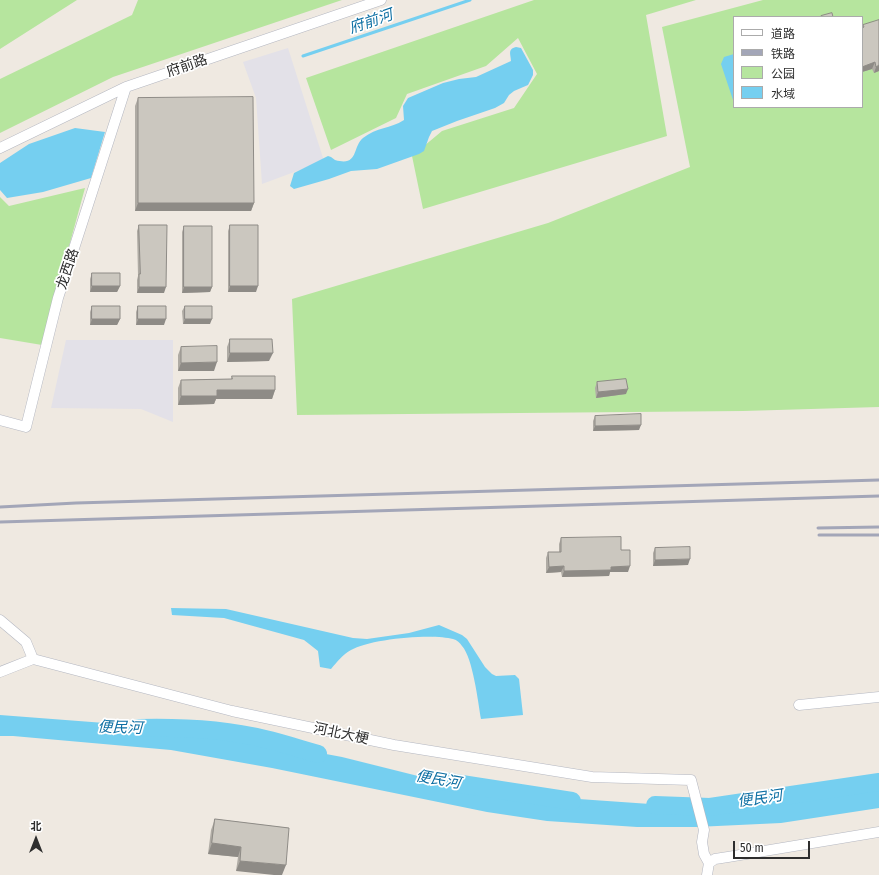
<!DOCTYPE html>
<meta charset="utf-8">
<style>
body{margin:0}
#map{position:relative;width:879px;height:875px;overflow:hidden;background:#efe9e1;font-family:"Fira Sans Condensed","Noto Sans SC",sans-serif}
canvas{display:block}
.legend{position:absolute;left:733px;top:16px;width:130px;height:92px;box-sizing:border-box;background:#fff;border:1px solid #ababab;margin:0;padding:5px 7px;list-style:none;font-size:12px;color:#2e2e2e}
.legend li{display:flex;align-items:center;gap:8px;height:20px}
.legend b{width:20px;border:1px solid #ababab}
.north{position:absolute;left:16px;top:819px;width:40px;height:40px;-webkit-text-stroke:3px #fff;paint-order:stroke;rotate:0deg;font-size:11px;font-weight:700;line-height:16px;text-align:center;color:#2e2e2e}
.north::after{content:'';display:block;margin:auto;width:14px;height:18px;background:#2e2e2e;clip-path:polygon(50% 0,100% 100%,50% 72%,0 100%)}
.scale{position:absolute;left:733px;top:841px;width:77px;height:18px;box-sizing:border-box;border:2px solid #2e2e2e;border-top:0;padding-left:5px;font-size:12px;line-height:14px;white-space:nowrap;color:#2e2e2e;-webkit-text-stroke:3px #fff;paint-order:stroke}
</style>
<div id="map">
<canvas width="879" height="875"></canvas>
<ul class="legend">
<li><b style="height:5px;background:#fff"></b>道路</li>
<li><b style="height:5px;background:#a3a6b8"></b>铁路</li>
<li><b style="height:11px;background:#b6e59e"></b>公园</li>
<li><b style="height:11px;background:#75cff0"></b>水域</li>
</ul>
<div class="north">北</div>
<div class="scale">50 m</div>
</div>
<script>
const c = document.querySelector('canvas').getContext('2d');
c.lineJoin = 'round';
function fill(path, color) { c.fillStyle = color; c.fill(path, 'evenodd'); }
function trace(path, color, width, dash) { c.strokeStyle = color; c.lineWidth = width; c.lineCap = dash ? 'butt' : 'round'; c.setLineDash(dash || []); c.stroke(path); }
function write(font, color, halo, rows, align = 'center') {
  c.font = font + ' "Fira Sans Condensed","Noto Sans SC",sans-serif'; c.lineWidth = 3.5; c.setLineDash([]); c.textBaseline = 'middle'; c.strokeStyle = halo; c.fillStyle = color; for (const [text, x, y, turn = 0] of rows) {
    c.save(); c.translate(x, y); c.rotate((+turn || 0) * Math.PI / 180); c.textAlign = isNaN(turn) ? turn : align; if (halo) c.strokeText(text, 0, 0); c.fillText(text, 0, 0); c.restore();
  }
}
const industrial = new Path2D(`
 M 288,48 L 324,161 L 262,184 L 256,98 L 243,62 Z
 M 66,340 L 173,340 L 173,422 L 141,409 L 51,408 Z`);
const green = new Path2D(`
 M 0,0 L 77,0 L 0,49 Z
 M 138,0 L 342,0 L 113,77 L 0,133 L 0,79 L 132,15 Z
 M 534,0 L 696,0 L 646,15 L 667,136 L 423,209 L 412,156 L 442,131 L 514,108 L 537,74 L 518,38 L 486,66 L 407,94 L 396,118 L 331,150 L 306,78 Z
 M 763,0 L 879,0 L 879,407 L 743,411 L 297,415 L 292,299 L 548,223 L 690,167 L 662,27 ZM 734,17 L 862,17 L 862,107 L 734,107 Z
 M 85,188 L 42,345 L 0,338 L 0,197 L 9,206 Z`);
const water = new Path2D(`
 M 516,47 L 521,48 L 533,70 L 533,75 L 528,85 L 514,91 L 509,95 L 504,103 L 495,108 L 457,121 L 432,131 L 429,137 L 424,151 L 419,154 L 377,169 L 351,171 L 329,179 L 294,189 L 290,186 L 294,173 L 328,156 L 331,157 L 335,160 C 359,167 352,147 363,138 C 377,127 390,129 404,120 L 403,106 L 408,98 L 443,83 L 459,79 L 476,77 L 511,61 C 511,55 507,49 516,47 Z
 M 734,54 L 734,103 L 721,64 L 724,57 Z
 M 75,128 L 105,132 L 91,178 L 43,192 L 7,198 L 0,190 L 0,163 L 29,144 Z
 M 171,608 L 226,609 L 353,638 L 367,639 L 409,633 L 439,625 L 462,635 L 467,639 L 485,667 L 492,674 L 496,676 L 515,675 L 519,679 L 523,715 L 481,719 C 478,702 473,658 462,646 C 460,643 457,640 453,639 C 432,633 369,639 351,650 C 343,654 337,662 331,669 L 320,667 L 318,651 L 304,640 L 224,618 L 172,615 Z
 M 0,715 L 157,727 L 214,733 L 342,757 L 426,778 L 499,791 L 550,797 L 693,807 L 728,807 L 835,794 L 879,786 L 879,808 L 781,823 L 696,827 L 637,827 L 547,821 L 487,812 L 272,768 L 171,750 L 13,736 L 0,736 Z`);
const stream = new Path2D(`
 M 303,56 L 470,0`);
const river = new Path2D(`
 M 139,728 C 181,727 224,729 265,739 C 283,743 300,749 318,754
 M 429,779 L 572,801
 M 655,805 L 710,807 L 879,782`);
const minor = new Path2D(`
 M 0,148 L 126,87 L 381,0
 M 0,420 L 26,427 L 58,298 L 126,87
 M 0,620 L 26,642 L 33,659
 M 0,672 L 33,659 L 232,711 L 394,745 L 592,777 L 691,780 L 704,830 L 702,842 L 704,854 L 709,863
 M 799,705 L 879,697
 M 709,863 L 715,859 L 728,857 L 879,832
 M 707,875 L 709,863`);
const rail = new Path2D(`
 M 0,507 L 76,503 L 879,480
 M 0,522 L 879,496
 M 818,528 L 879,527
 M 819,535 L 879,535`);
const wall = new Path2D(`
 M 863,25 L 879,71 L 874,73 L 872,69 L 862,72 L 862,28 Z
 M 138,98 L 254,203 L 251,211 L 135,211 L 135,106 Z
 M 139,225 L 164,293 L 137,293 L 137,280 L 138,276 L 137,231 Z
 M 230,225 L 256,292 L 228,292 L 228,231 Z
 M 184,226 L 212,287 L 210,292 L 182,293 L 182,232 Z
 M 92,273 L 120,286 L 117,292 L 90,292 L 90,279 Z
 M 92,306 L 120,319 L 117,325 L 90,325 L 90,312 Z
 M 138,306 L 164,325 L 136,325 L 136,312 Z
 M 185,306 L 210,324 L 183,324 L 182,311 Z
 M 230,339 L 269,361 L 227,362 L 227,347 Z
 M 181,347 L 214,371 L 178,371 L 178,355 Z
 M 232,376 L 275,390 L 272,399 L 216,399 L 214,404 L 178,405 L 178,388 L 181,380 L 231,379 Z
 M 597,382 L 626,394 L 596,398 L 595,388 Z
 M 595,416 L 639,430 L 593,431 L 593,421 Z
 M 561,538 L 621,550 L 628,572 L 610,572 L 609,576 L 562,577 L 561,572 L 546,573 L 546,558 L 548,552 L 559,552 L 559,544 Z
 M 655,548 L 688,565 L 653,566 L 653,553 Z
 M 215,819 L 289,828 L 236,871 L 238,857 L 208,854 L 211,830 Z`);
const shadedWall = new Path2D(`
 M 875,62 L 872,69 L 862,72 L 862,67 Z
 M 879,65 L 879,71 L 874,73 L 876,67 Z
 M 138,203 L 254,203 L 251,211 L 135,211 Z
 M 92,286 L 120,286 L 117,292 L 90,292 Z
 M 230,286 L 258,286 L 256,292 L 228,292 Z
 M 139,287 L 166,287 L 164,293 L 137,293 Z
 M 184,287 L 212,287 L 210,292 L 182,293 Z
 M 92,319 L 120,319 L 117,325 L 90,325 Z
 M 138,319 L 166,319 L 164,325 L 136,325 Z
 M 185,319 L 212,319 L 210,324 L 183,324 Z
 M 230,353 L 273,353 L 269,361 L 227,362 Z
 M 217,362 L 214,371 L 178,371 L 181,363 Z
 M 628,389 L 626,394 L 596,398 L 598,392 Z
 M 217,390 L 275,390 L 272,399 L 216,399 L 214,404 L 178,405 L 181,396 Z
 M 641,425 L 639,430 L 593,431 L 595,426 Z
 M 690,559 L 688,565 L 653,566 L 655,560 Z
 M 564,566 L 561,572 L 546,573 L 549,567 Z
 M 630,566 L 628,572 L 610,572 L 609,576 L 562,577 L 564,571 L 611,567 Z
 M 212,843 L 241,847 L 238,857 L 208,854 Z
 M 240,861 L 286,865 L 282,875 L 274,875 L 236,871 Z`);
const building = new Path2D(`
 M 832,13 L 833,17 L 821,17 L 821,16 Z
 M 879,20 L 879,65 L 876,67 L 875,62 L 862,67 L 862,28 L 864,27 L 863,25 Z
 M 253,97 L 254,203 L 138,203 L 138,98 Z
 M 139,225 L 167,225 L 166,287 L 139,287 L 139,274 L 140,274 Z
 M 230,225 L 258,225 L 258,286 L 230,286 Z
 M 184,226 L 212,226 L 212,287 L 184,287 Z
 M 92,273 L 120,273 L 120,286 L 92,286 Z
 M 92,306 L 120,306 L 120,319 L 92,319 Z
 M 138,306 L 166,306 L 166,319 L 138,319 Z
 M 185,306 L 212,306 L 212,319 L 185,319 Z
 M 230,339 L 272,339 L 273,353 L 230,353 Z
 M 217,346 L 217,362 L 181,363 L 181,347 Z
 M 232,376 L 275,376 L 275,390 L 217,390 L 217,396 L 181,396 L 181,380 L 232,379 Z
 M 626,379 L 628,389 L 598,392 L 597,382 Z
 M 641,414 L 641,425 L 595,426 L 595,416 Z
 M 621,537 L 621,550 L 630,550 L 630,566 L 611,567 L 611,570 L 564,571 L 564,566 L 549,567 L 548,552 L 561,552 L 561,538 Z
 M 690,547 L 690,559 L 655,560 L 655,548 Z
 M 215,819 L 289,828 L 286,865 L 240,861 L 241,847 L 212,843 Z`);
const streetNames = [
 ["府前路",187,66,-19],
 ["龙西路",68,269,-72],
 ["河北大梗",341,734,12]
];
const waterNames = [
 ["府前河",371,22,-19],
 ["便民河",120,728,2],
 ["便民河",438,780,10],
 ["便民河",760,799,-8]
];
fill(industrial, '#e3e1e8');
fill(green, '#b6e59e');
fill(water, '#75cff0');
trace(stream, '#75cff0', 3);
trace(river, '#75cff0', 18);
trace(minor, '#b4b7c1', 11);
trace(minor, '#fff', 10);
trace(rail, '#a3a6b8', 3);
fill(wall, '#afaba4');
fill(shadedWall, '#8e8b86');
fill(building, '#cbc7bf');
trace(building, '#8e8b86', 1);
write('14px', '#2e2e2e', '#fff', streetNames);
write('italic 15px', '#0d6fa3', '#fff', waterNames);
</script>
